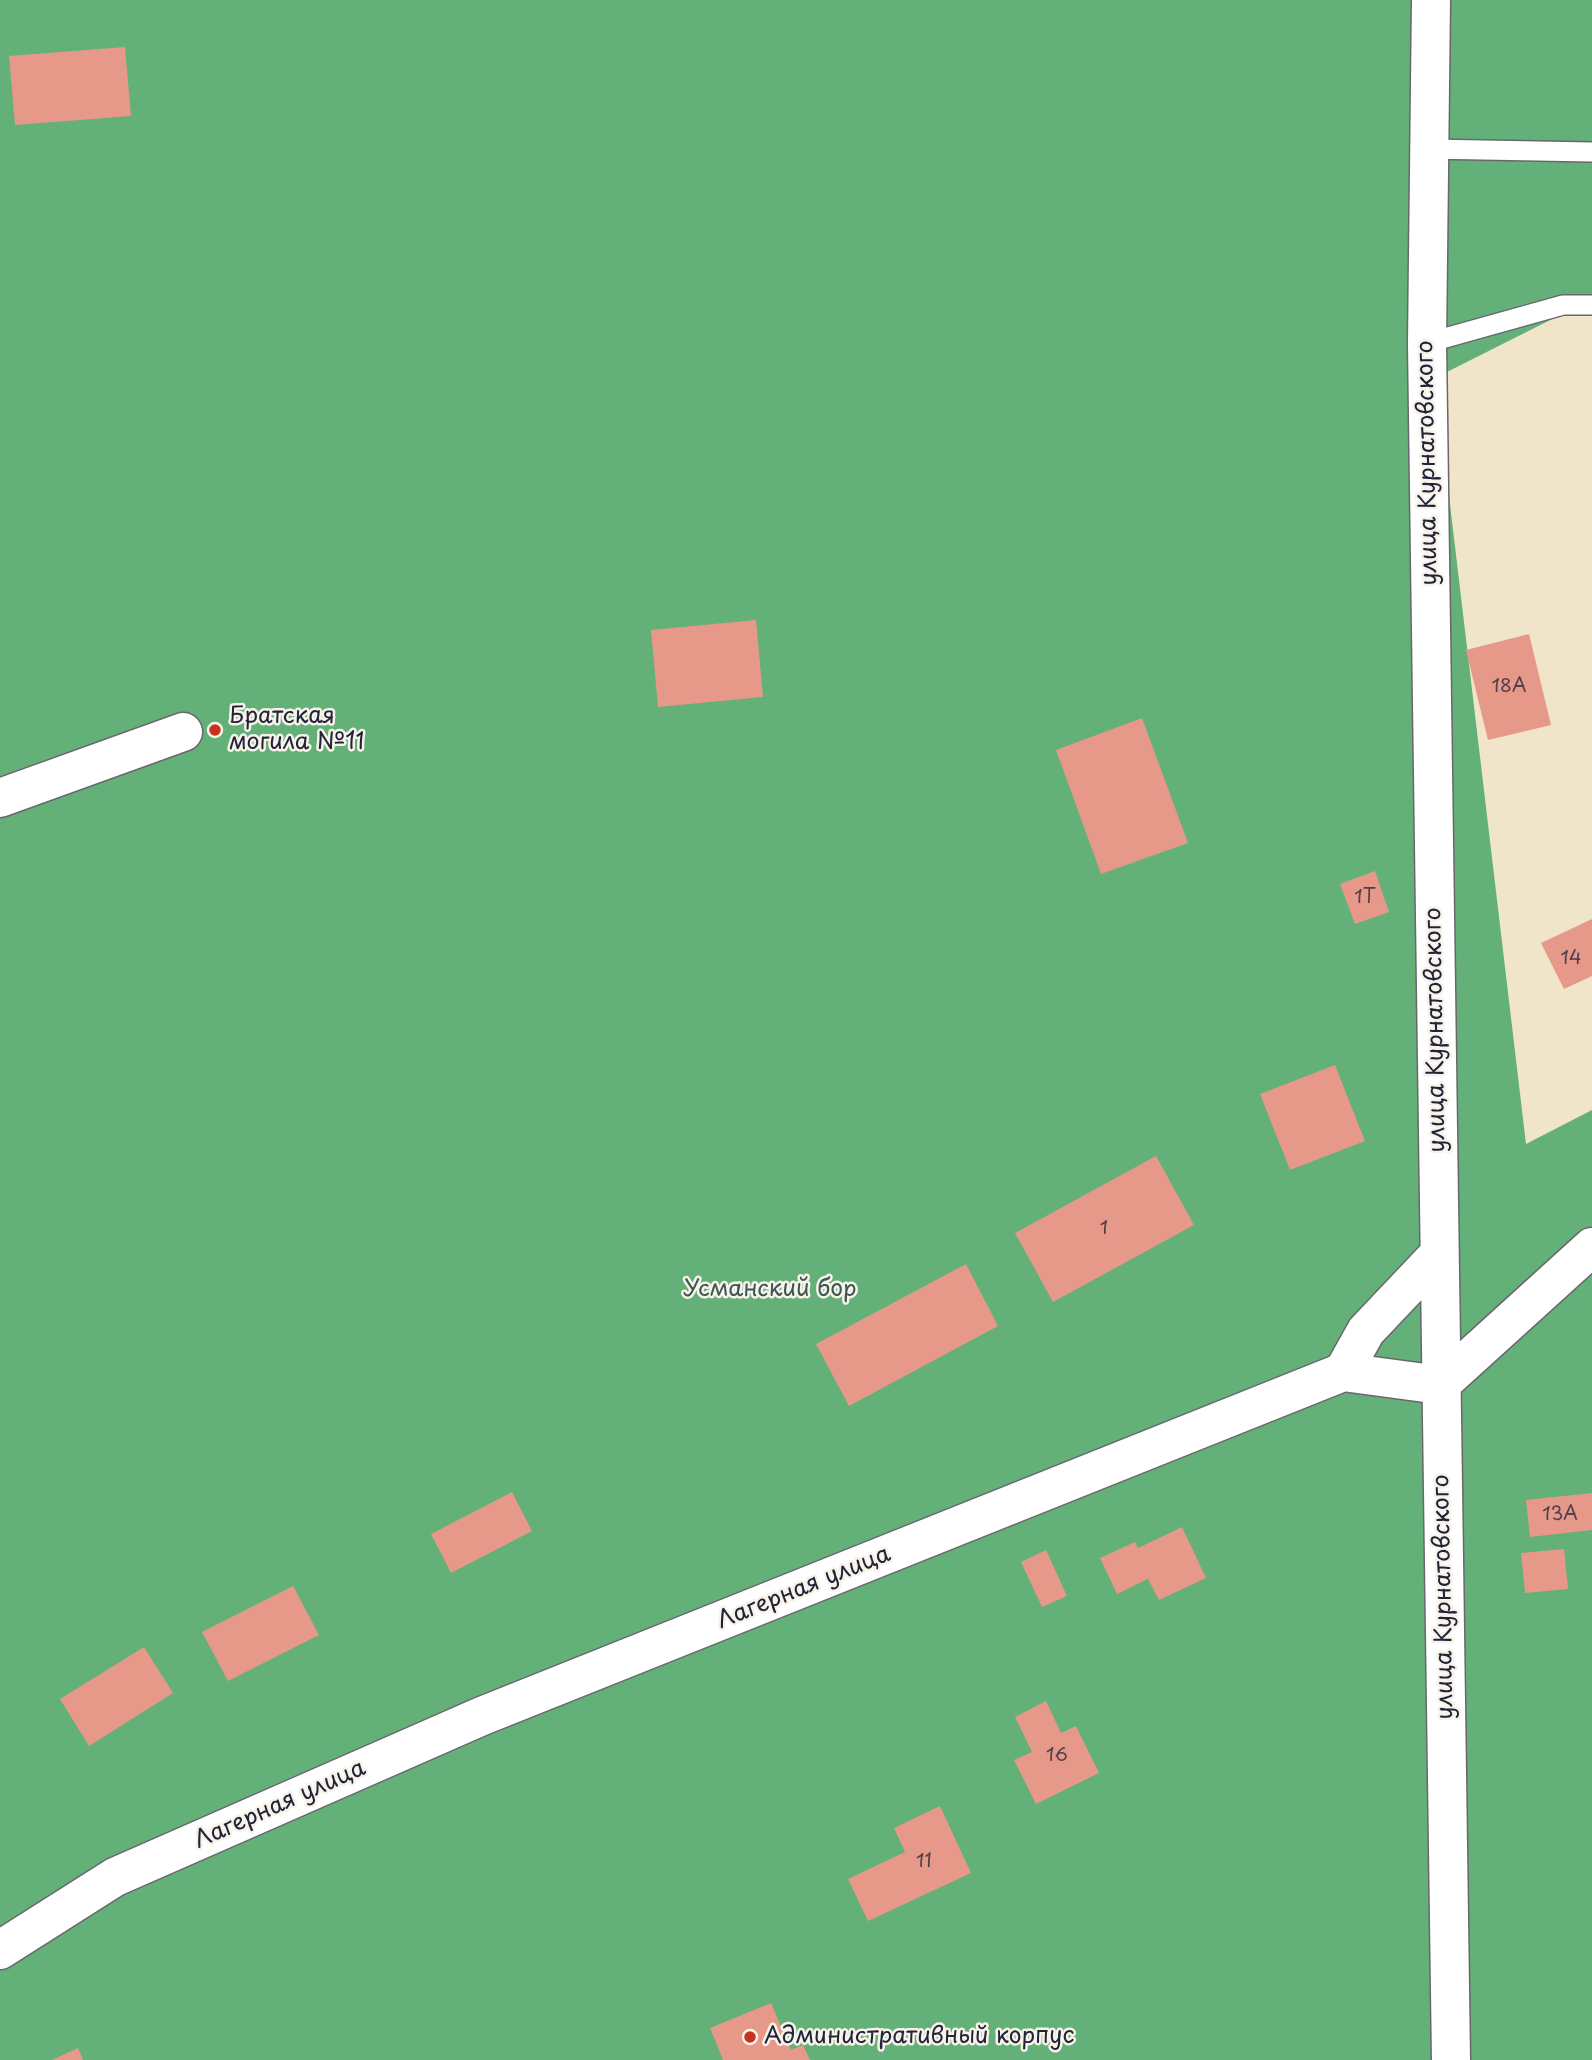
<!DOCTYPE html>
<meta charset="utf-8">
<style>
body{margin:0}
canvas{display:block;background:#f0e4c9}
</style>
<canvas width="1592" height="2060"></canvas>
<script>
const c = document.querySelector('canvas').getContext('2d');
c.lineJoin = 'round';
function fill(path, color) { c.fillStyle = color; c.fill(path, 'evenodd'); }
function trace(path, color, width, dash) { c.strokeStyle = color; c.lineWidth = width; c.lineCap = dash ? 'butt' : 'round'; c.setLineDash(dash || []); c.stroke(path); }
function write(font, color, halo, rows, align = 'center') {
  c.font = font + ' "Playpen Sans",sans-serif'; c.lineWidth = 5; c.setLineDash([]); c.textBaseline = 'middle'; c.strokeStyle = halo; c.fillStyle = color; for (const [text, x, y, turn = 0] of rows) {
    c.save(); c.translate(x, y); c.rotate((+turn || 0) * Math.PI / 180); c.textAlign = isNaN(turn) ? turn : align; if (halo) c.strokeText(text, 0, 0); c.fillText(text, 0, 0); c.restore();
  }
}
const forest = new Path2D(`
 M 0,0 L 1592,0 L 1592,299 L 1435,378 L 1526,1144 L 1592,1110 L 1592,2060 L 0,2060 Z`);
const building = new Path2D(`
 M 125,47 L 131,116 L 15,125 L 9,56 Z
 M 756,620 L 763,697 L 658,707 L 651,630 Z
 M 1529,634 L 1551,725 L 1488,740 L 1466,650 Z
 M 1142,718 L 1188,843 L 1101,874 L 1056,750 Z
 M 1375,871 L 1389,912 L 1355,924 L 1340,884 Z
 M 1592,919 L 1592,976 L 1564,989 L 1541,943 Z
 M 1335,1065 L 1365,1141 L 1290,1170 L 1260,1094 Z
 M 1156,1156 L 1194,1225 L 1053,1302 L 1015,1233 Z
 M 966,1264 L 998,1326 L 849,1406 L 816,1344 Z
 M 512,1492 L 532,1531 L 451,1573 L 431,1534 Z
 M 1592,1493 L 1592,1530 L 1530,1537 L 1526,1500 Z
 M 1182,1527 L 1206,1578 L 1159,1600 L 1148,1579 L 1117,1594 L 1100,1558 L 1135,1542 L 1138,1548 Z
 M 1564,1549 L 1568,1589 L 1525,1593 L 1521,1553 Z
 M 1046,1550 L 1067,1596 L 1042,1607 L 1021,1562 Z
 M 293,1586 L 319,1635 L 228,1681 L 202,1632 Z
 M 144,1647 L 173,1693 L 89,1746 L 60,1699 Z
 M 1046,1701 L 1061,1733 L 1076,1726 L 1099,1773 L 1036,1804 L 1014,1760 L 1032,1752 L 1015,1717 Z
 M 940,1806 L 971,1873 L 868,1921 L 848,1879 L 905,1852 L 894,1828 Z
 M 771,2003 L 791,2050 L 803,2045 L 810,2060 L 723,2060 L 710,2028 Z
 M 78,2048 L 83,2060 L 52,2060 Z`);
const lane = new Path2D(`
 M 1428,149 L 1592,152
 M 1427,343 L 1563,305 L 1592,305`);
const street = new Path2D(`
 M 1431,0 L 1427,343 L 1451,2060
 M 0,798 L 183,732
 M 1343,1372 L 1366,1331 L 1438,1255
 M 0,1950 L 115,1877 L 482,1716 L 1343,1372 L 1440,1385 L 1592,1247`);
const markers = [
 [215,730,7,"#c8321e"],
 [750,2037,7,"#c8321e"]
];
const numberNames = [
 ["18А",1509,687],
 ["1Т",1365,898],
 ["14",1571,959],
 ["1",1104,1229],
 ["13А",1560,1515],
 ["16",1057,1756],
 ["11",924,1862]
];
const streetNames = [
 ["улица Курнатовского",1428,463,-91],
 ["улица Курнатовского",1436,1030,-91],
 ["Лагерная улица",804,1588,-22],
 ["улица Курнатовского",1444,1597,-91],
 ["Лагерная улица",280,1805,-24]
];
const poiNames = [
 ["Братская",229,717],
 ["могила №11",229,743],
 ["Административный корпус",764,2037]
];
const parkNames = [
 ["Усманский бор",770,1290]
];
fill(forest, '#64b079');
fill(building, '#e69988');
trace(lane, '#6a666d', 22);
trace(street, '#6a666d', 41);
trace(lane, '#fff', 19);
trace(street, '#fff', 38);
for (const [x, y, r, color] of markers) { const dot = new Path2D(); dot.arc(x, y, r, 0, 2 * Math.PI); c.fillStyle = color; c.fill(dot); trace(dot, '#f7f3e8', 2.5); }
write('19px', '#53404e', null, numberNames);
write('23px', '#22223b', '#f7f3e8', streetNames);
write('23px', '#22223b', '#f7f3e8', poiNames, 'left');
write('23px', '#3d5554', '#f7f3e8', parkNames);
</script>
